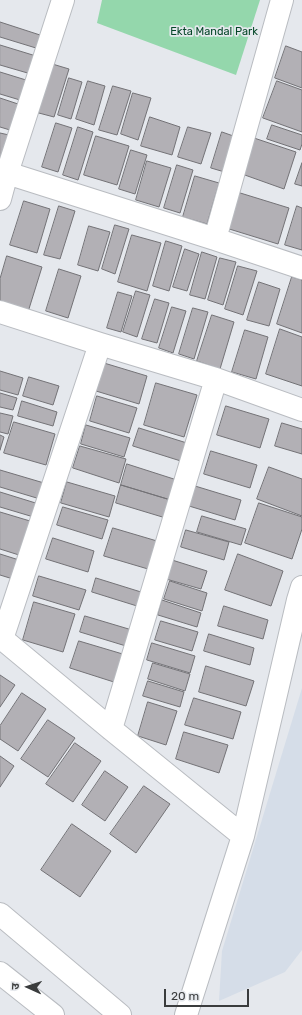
<!DOCTYPE html>
<meta charset="utf-8">
<style>
body{margin:0}
#map{position:relative;width:302px;height:1015px;overflow:hidden;background:#e5e8ed;font-family:Rubik,"Noto Sans Devanagari",sans-serif}
canvas{display:block}
.north{position:absolute;left:8px;top:967px;width:40px;height:40px;-webkit-text-stroke:3px #e5e8ed;paint-order:stroke;rotate:273deg;font-size:11px;font-weight:700;line-height:16px;text-align:center;color:#3a3c3d}
.north::after{content:'';display:block;margin:auto;width:14px;height:18px;background:#3a3c3d;clip-path:polygon(50% 0,100% 100%,50% 72%,0 100%)}
.scale{position:absolute;left:164px;top:989px;width:85px;height:18px;box-sizing:border-box;border:2px solid #3a3c3d;border-top:0;padding-left:5px;font-size:12px;line-height:14px;white-space:nowrap;color:#3a3c3d;-webkit-text-stroke:3px #e5e8ed;paint-order:stroke}
</style>
<div id="map">
<canvas width="302" height="1015"></canvas>
<div class="north">उ</div>
<div class="scale">20 m</div>
</div>
<script>
const c = document.querySelector('canvas').getContext('2d');
c.lineJoin = 'round';
function fill(path, color) { c.fillStyle = color; c.fill(path, 'evenodd'); }
function trace(path, color, width, dash) { c.strokeStyle = color; c.lineWidth = width; c.lineCap = dash ? 'butt' : 'round'; c.setLineDash(dash || []); c.stroke(path); }
function write(font, color, halo, rows, align = 'center') {
  c.font = font + ' Rubik,sans-serif'; c.lineWidth = 3.5; c.setLineDash([]); c.textBaseline = 'middle'; c.strokeStyle = halo; c.fillStyle = color; for (const [text, x, y, turn = 0] of rows) {
    c.save(); c.translate(x, y); c.rotate((+turn || 0) * Math.PI / 180); c.textAlign = isNaN(turn) ? turn : align; if (halo) c.strokeText(text, 0, 0); c.fillText(text, 0, 0); c.restore();
  }
}
const built = new Path2D(`
 M 302,688 L 302,950 L 285,972 L 219,1001 L 222,951 Z`);
const green = new Path2D(`
 M 102,0 L 260,0 L 236,75 L 97,23 Z`);
const building = new Path2D(`
 M 0,22 L 40,35 L 36,48 L 0,37 Z
 M 0,45 L 36,56 L 31,74 L 0,65 Z
 M 286,46 L 302,52 L 302,88 L 275,78 Z
 M 49,63 L 69,69 L 54,117 L 35,112 Z
 M 0,72 L 26,80 L 20,100 L 0,94 Z
 M 69,78 L 82,82 L 71,119 L 58,115 Z
 M 88,81 L 105,86 L 94,125 L 76,119 Z
 M 277,81 L 302,90 L 302,132 L 263,118 Z
 M 113,86 L 131,91 L 117,135 L 99,130 Z
 M 133,93 L 151,98 L 138,140 L 121,134 Z
 M 0,98 L 18,104 L 10,130 L 0,127 Z
 M 150,117 L 180,127 L 172,155 L 141,146 Z
 M 56,123 L 72,128 L 58,172 L 42,167 Z
 M 272,125 L 302,135 L 302,144 L 300,150 L 267,139 Z
 M 78,127 L 93,132 L 78,180 L 63,175 Z
 M 188,127 L 211,133 L 201,164 L 178,157 Z
 M 222,132 L 239,138 L 228,173 L 211,168 Z
 M 0,133 L 9,135 L 3,157 L 0,156 Z
 M 96,136 L 129,146 L 117,185 L 84,175 Z
 M 254,138 L 296,152 L 284,189 L 242,174 Z
 M 131,150 L 147,155 L 135,194 L 119,189 Z
 M 147,161 L 171,168 L 159,207 L 136,200 Z
 M 302,163 L 302,186 L 295,184 Z
 M 177,165 L 193,170 L 180,213 L 164,208 Z
 M 195,176 L 219,183 L 207,224 L 183,217 Z
 M 237,192 L 289,208 L 278,244 L 226,228 Z
 M 24,201 L 50,209 L 37,253 L 10,245 Z
 M 59,206 L 75,211 L 60,259 L 44,255 Z
 M 297,206 L 302,208 L 302,250 L 285,245 Z
 M 115,225 L 129,229 L 115,274 L 102,269 Z
 M 89,226 L 110,232 L 98,271 L 78,265 Z
 M 132,235 L 161,243 L 147,291 L 118,282 Z
 M 166,241 L 182,246 L 169,291 L 153,286 Z
 M 185,249 L 199,254 L 187,291 L 173,287 Z
 M 202,252 L 217,257 L 205,299 L 190,295 Z
 M 7,256 L 42,267 L 28,312 L 0,303 L 0,279 Z
 M 220,258 L 236,262 L 223,305 L 208,300 Z
 M 238,266 L 257,271 L 243,315 L 225,309 Z
 M 59,269 L 81,276 L 68,318 L 46,311 Z
 M 292,277 L 302,280 L 302,333 L 277,324 Z
 M 259,282 L 280,289 L 269,326 L 247,320 Z
 M 136,291 L 150,295 L 137,337 L 123,332 Z
 M 118,292 L 132,296 L 121,332 L 107,328 Z
 M 155,299 L 169,303 L 157,343 L 142,339 Z
 M 172,307 L 186,311 L 173,353 L 159,348 Z
 M 193,308 L 208,312 L 194,359 L 179,354 Z
 M 212,315 L 234,322 L 220,369 L 197,361 Z
 M 280,329 L 302,337 L 302,386 L 266,374 Z
 M 245,330 L 268,337 L 256,379 L 232,372 Z
 M 104,363 L 147,376 L 139,404 L 96,391 Z
 M 0,371 L 23,378 L 18,395 L 0,390 Z
 M 29,377 L 59,386 L 53,405 L 23,396 Z
 M 156,383 L 197,395 L 184,437 L 144,425 Z
 M 0,393 L 17,398 L 13,410 L 0,407 Z
 M 97,396 L 137,408 L 129,433 L 90,421 Z
 M 22,401 L 57,412 L 53,426 L 18,416 Z
 M 226,406 L 269,419 L 260,448 L 217,435 Z
 M 0,413 L 13,416 L 8,434 L 0,432 Z
 M 14,422 L 55,434 L 46,465 L 4,453 Z
 M 282,423 L 302,429 L 302,454 L 275,446 Z
 M 86,425 L 130,438 L 124,457 L 81,444 Z
 M 139,428 L 190,444 L 184,462 L 133,446 Z
 M 0,435 L 4,437 L 0,450 Z
 M 80,446 L 126,459 L 119,483 L 73,468 Z
 M 211,451 L 257,465 L 250,488 L 204,474 Z
 M 127,464 L 180,481 L 174,501 L 121,485 Z
 M 269,467 L 302,479 L 302,516 L 257,499 Z
 M 0,470 L 44,483 L 40,499 L 0,487 Z
 M 67,482 L 115,496 L 109,517 L 61,503 Z
 M 121,485 L 174,501 L 169,519 L 116,503 Z
 M 195,486 L 241,500 L 235,520 L 189,506 Z
 M 0,492 L 42,505 L 37,518 L 0,507 Z
 M 259,503 L 302,517 L 302,529 L 292,559 L 245,543 Z
 M 63,507 L 108,520 L 102,539 L 57,525 Z
 M 0,512 L 30,521 L 19,555 L 0,549 Z
 M 202,516 L 246,529 L 241,545 L 197,532 Z
 M 113,528 L 157,541 L 148,569 L 104,556 Z
 M 186,530 L 229,542 L 224,560 L 181,547 Z
 M 53,538 L 94,551 L 88,572 L 46,559 Z
 M 0,554 L 19,560 L 13,579 L 0,575 Z
 M 238,554 L 283,571 L 271,606 L 225,590 Z
 M 172,560 L 207,571 L 201,589 L 166,579 Z
 M 39,576 L 86,590 L 79,610 L 33,596 Z
 M 96,578 L 141,592 L 137,606 L 92,592 Z
 M 170,581 L 207,593 L 202,611 L 164,599 Z
 M 162,600 L 201,613 L 197,627 L 158,615 Z
 M 34,602 L 75,614 L 63,652 L 23,640 Z
 M 224,606 L 268,620 L 263,639 L 218,626 Z
 M 85,616 L 132,630 L 126,646 L 80,632 Z
 M 161,621 L 198,632 L 192,651 L 155,640 Z
 M 209,634 L 254,648 L 250,665 L 204,651 Z
 M 79,641 L 126,655 L 117,683 L 70,668 Z
 M 152,643 L 195,656 L 190,673 L 147,660 Z
 M 153,663 L 190,674 L 185,691 L 148,679 Z
 M 206,666 L 254,681 L 246,706 L 199,692 Z
 M 0,675 L 15,685 L 0,707 Z
 M 148,681 L 184,692 L 180,707 L 143,696 Z
 M 22,693 L 46,709 L 18,751 L 0,739 L 0,726 Z
 M 194,698 L 241,712 L 233,739 L 185,725 Z
 M 148,702 L 177,711 L 166,745 L 138,736 Z
 M 48,720 L 75,738 L 48,777 L 21,759 Z
 M 184,732 L 228,745 L 219,773 L 176,759 Z
 M 75,743 L 101,761 L 73,802 L 46,784 Z
 M 0,756 L 14,766 L 0,787 Z
 M 105,771 L 128,787 L 105,821 L 82,805 Z
 M 144,786 L 170,804 L 136,853 L 110,834 Z
 M 72,824 L 111,851 L 80,897 L 41,870 Z`);
const minor = new Path2D(`
 M 7,173 L 215,239 L 302,268
 M 0,199 L 7,173 L 63,0
 M 215,239 L 282,0
 M 0,312 L 100,344 L 216,379 L 302,410
 M 0,637 L 111,729 L 243,836
 M 2,639 L 100,344
 M 111,729 L 216,379
 M 186,1015 L 243,836 L 298,600 L 302,587`);
const major = new Path2D(`
 M 0,914 L 120,1015
 M 0,973 L 53,1015`);
const parkNames = [
 ["Ekta Mandal Park",214,32]
];
fill(built, '#d5dde8');
fill(green, '#94d7ac');
fill(building, '#b2b0b5');
trace(building, '#737276', 1);
trace(minor, '#b9bcc1', 24);
trace(major, '#b9bcc1', 24);
trace(minor, '#fff', 22);
trace(major, '#fff', 22);
write('11px', '#044627', '#e5e8ed', parkNames);
</script>
